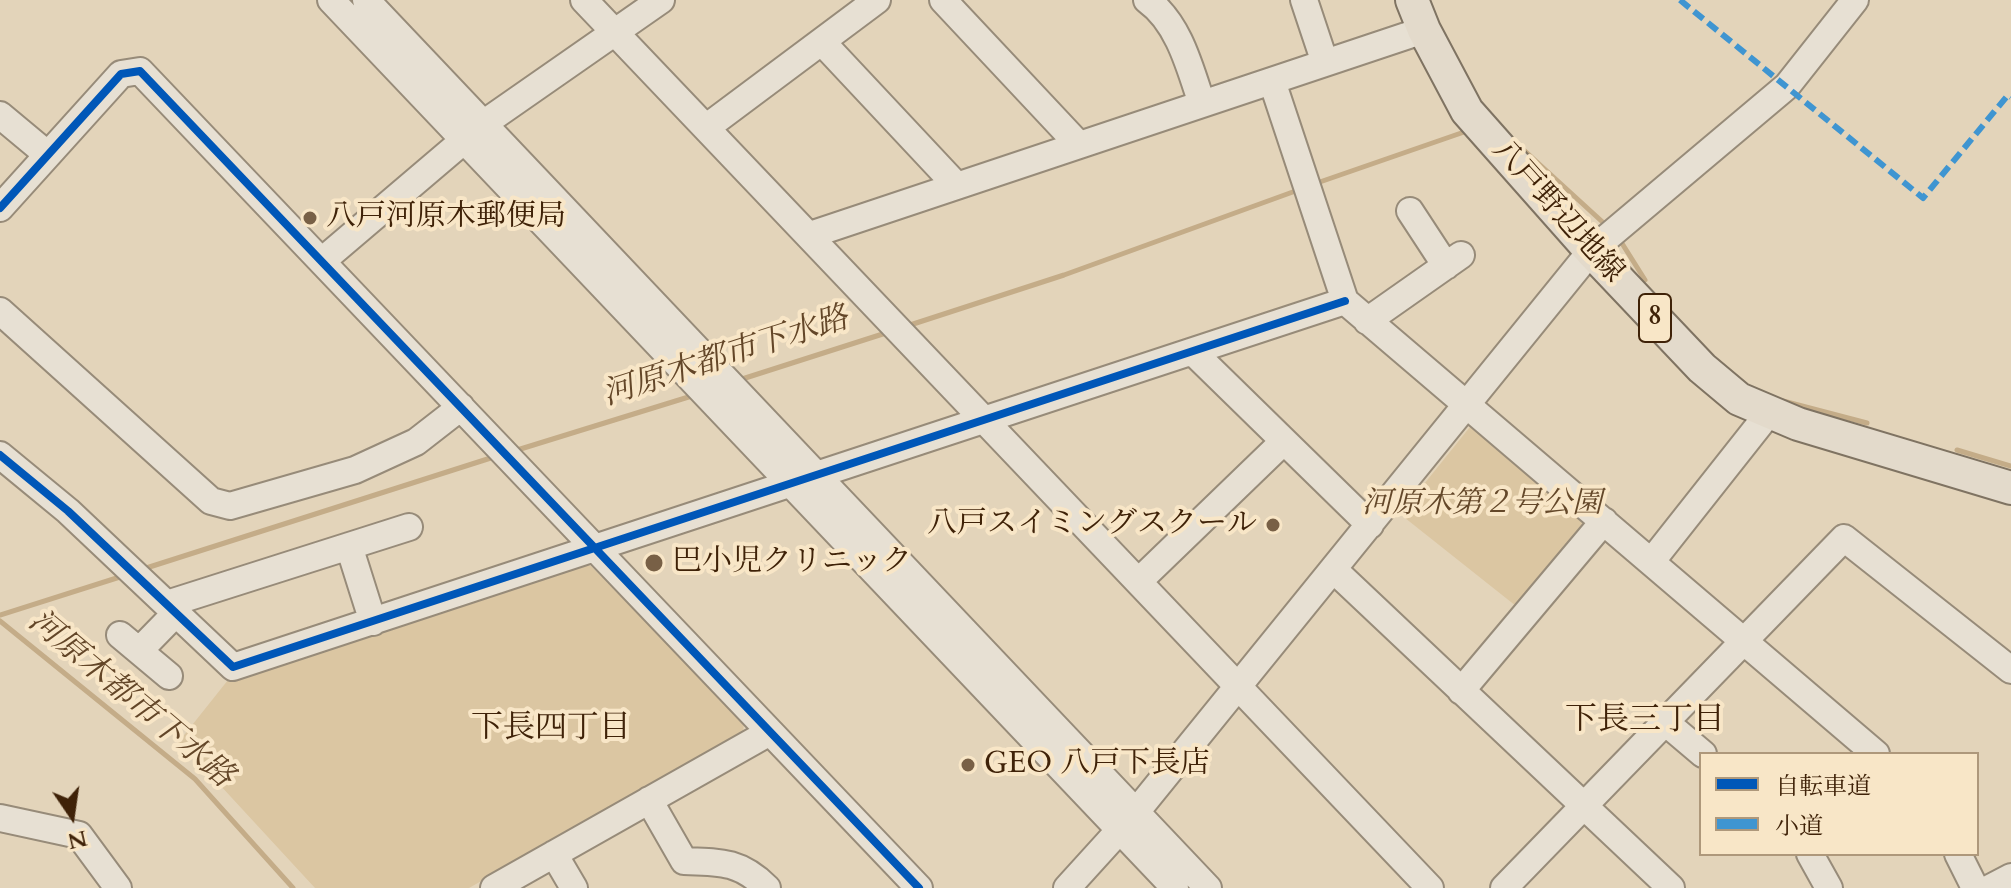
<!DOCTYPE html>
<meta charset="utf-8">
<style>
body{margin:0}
#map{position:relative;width:2011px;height:888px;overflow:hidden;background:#e3d4ba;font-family:Cardo,"Noto Serif JP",serif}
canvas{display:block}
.legend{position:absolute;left:1699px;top:752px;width:280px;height:104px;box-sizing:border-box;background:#f8e6c7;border:2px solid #ae987b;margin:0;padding:10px 14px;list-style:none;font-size:24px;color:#3f2208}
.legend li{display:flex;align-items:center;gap:16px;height:40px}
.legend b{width:40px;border:2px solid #ae987b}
.north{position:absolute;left:32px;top:776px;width:80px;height:80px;-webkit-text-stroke:6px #f8e6c7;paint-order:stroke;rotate:167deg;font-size:22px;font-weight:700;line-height:32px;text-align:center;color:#3f2208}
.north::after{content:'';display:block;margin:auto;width:28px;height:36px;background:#3f2208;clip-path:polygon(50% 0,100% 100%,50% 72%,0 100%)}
</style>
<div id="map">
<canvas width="2011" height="888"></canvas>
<ul class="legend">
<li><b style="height:10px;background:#0057b8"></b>自転車道</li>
<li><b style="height:10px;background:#3f95d1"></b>小道</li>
</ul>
<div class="north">N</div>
</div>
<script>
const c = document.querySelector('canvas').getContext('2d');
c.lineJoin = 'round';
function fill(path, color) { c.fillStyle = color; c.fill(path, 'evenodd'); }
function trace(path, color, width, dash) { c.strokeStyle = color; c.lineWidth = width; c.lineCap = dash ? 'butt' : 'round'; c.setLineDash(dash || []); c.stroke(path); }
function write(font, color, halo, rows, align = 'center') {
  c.font = font + ' Cardo,"Noto Serif JP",serif'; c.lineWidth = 8; c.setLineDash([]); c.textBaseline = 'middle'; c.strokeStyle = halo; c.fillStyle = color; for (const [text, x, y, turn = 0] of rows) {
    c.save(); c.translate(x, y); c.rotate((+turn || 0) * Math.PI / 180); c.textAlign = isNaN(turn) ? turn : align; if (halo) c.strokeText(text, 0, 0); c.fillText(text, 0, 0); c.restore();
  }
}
const green = new Path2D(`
 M 1474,422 L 1593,522 L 1521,610 L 1400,514 Z
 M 580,564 L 591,566 L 744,723 L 743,733 L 469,888 L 315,888 L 207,771 L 177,744 L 232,675 Z`);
const stream = new Path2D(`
 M 1515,142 L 1608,227
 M 1314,184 L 1467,131
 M 1618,237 L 1645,280
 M 907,326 L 1064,275 L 1301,189
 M 739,380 L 889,332
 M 1783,401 L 1867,423
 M 1957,450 L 2011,466
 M 514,451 L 695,395
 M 140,570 L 497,456
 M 0,615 L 123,576
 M 0,621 L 195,779 L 293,888`);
const minor = new Path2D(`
 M 331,0 L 1175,888
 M 366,0 L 1208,888
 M 584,0 L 1430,888
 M 943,0 L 1079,145
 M 1147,0 C 1179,23 1190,68 1202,104
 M 1304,0 L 1325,63
 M 822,42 L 956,185
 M 1272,81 L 1345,301 L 1876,754
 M 0,115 L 48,155
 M 707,127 L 877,0
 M 0,208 L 121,74 L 140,71 L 919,888
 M 1410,211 L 1446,266
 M 810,235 L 1424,30
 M 322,261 L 483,124 L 661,0
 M 0,311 L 211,501 L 230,506 L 355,470 L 416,442 L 461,407
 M 1367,321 L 1461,255
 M 1193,352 L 1370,525
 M 0,455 L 68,511 L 233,667 L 1345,301
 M 349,546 L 373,622
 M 1651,562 L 1768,414
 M 1333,569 L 1671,888
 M 1139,581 L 1283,442
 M 167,604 L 409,527
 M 120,635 L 169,676
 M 139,651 L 176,613
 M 1461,691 L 1604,521
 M 1664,721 L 1703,754
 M 649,800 L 684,861 C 720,862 740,861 767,888
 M 0,818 L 79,835 L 118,888
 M 554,854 L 574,888
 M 1810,854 L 1829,888
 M 1958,854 L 1975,888
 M 494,888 L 770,732
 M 1067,888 L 1136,812 L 1591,251 L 1787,86 L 1855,0
 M 1504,888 L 1844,538 L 2011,670
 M 1990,888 L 2011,877`);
const major = new Path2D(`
 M 1412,0 L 1424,30 L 1467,111 L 1591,251 L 1702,368 L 1739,399 L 1798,424 L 2011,488`);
const quiet = new Path2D(`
 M 1680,0 L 1923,198 L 2008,95 L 2011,97`);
const cycleway = new Path2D(`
 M 0,208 L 121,74 L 140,71 L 919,888
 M 0,455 L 68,511 L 233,667 L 1345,301`);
const markers = [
 [310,218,8,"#786046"],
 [1273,525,8,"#786046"],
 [654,563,10,"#786046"],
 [968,765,8,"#786046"]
];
const shields = [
 [1655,318,32]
];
const shieldNames = [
 ["8",1655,318]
];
const streetNames = [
 ["八戸野辺地線",1557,212,48]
];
const poiNames = [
 ["八戸河原木郵便局",326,218],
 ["八戸スイミングスクール",1257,525,"right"],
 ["巴小児クリニック",672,563],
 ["GEO 八戸下長店",984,765]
];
const parkNames = [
 ["河原木第２号公園",1482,505]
];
const waterNames = [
 ["河原木都市下水路",726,358,-18],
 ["河原木都市下水路",130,700,40]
];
const neighbourhoodNames = [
 ["下長三丁目",1645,722],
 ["下長四丁目",551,730]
];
fill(green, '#dbc6a2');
trace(stream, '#c4ac88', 5);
trace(minor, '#978b79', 30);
trace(major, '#7f7362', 36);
trace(minor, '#e7e0d3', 26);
trace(major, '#e3dacb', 32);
trace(quiet, '#3f95d1', 6, [12, 6]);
trace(cycleway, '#0057b8', 8);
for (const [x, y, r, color] of markers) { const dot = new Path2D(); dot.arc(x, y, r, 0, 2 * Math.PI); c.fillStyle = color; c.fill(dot); trace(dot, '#f8e6c7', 3); }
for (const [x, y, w] of shields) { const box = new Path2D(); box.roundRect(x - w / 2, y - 24, w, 48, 6); c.fillStyle = '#f8e6c7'; c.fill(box); trace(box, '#3f2208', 2); }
write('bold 28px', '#3f2208', null, shieldNames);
write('30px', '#3f2208', '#f8e6c7', streetNames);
write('30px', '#3f2208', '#f8e6c7', poiNames, 'left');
write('italic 30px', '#64482a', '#f8e6c7', parkNames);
write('italic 32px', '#634628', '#f8e6c7', waterNames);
write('32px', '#3f2208', '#f8e6c7', neighbourhoodNames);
</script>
